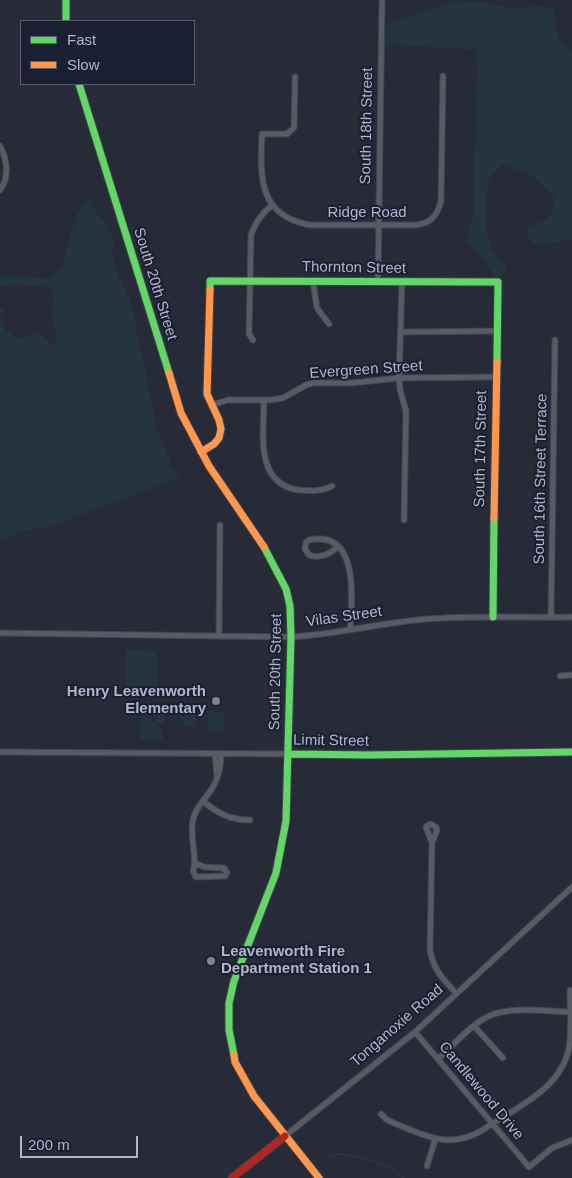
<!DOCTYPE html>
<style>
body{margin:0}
#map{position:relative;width:572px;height:1178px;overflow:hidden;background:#272b38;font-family:Helvetica,sans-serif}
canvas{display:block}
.legend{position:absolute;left:20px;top:20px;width:175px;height:65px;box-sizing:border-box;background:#1a1f32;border:1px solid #565b6e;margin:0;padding:6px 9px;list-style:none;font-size:15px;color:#b0b5c9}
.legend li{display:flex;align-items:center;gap:10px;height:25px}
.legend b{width:25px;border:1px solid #565b6e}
.scale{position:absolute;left:20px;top:1136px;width:118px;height:22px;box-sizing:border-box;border:2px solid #b0b5c9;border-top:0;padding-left:6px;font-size:15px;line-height:18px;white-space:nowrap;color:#b0b5c9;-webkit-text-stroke:4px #1a1f32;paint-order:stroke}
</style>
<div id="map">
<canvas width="572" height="1178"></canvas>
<ul class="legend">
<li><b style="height:6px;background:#63d668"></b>Fast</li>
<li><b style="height:6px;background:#ff974d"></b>Slow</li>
</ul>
<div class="scale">200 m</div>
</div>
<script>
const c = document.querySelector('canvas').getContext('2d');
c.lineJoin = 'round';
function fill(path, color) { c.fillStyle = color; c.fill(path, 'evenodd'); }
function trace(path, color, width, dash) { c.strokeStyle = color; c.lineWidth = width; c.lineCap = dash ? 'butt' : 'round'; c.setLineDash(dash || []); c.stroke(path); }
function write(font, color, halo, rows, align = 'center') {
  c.font = font + ' Helvetica,sans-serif'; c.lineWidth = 4; c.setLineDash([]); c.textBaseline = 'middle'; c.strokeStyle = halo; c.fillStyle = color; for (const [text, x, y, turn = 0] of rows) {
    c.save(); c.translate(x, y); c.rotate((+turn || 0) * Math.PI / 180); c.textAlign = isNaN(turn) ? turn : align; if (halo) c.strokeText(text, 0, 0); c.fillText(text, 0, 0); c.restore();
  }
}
const green = new Path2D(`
 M 456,1 L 483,2 L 509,8 L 542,6 L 554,11 L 558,37 L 572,51 L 572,239 L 548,244 L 534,244 L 526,235 L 529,226 C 548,222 554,216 554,197 L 535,178 L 503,164 L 489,178 C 486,212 479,243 507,268 L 498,282 L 486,263 L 466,240 L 473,217 L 477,74 L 476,50 L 384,44 L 384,25 Z
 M 91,200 L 97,215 L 107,224 L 114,238 L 112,255 L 117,273 L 131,303 L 156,425 L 172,467 L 180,478 L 45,528 L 27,530 L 0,540 L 0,307 L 4,311 L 0,319 L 7,332 L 11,332 L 17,339 C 26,339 31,330 41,333 L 50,345 L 53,345 L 58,334 C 46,317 57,307 51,289 C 43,285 7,284 0,287 L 0,276 L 12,275 L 49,279 L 61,267 L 77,214 L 85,201 Z
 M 126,650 L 157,651 L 157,688 L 125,686 Z
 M 170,705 L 197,706 L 195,727 L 185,726 Z
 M 152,706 L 165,707 L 164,723 L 156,723 L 156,717 L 152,716 Z
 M 209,711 L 224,712 L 223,732 L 208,731 Z
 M 141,716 C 154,719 163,727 163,741 L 143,740 L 140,737 Z`);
const stream = new Path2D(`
 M 328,1157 L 335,1154 L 341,1154 C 364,1158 386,1161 404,1178`);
const street = new Path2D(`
 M 295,77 L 294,128 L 287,134 L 262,134 C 260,177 258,216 310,225 L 414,225 C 430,224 437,217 441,201 L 443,76
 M 0,146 C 7,159 10,177 0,190
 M 313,282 L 317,308 L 329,324
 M 378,282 L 382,0
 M 402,283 L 399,378 L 400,390 L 406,411 L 404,520
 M 401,332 L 496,331
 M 253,340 L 249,334 L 251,235 C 256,222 261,214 272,205
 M 264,400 C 264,432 254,483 298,490 C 310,491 321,492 332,486
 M 212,405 L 228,400 L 271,400 L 283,398 L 306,385 L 313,383 L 351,383 L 399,378 L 495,377
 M 337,547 C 331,554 318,559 309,555 L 305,549 L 306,542 L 309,540 C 360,529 352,600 350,630
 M 551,617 L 555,340
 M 0,633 L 291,637 C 337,634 381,623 427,619 C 475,615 524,618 572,617
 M 219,636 L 220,525
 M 560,676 L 572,675
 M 0,752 L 288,754
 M 215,754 L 217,776
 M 203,801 C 217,813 230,820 250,820
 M 432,843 L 426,827 L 430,824 L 436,827 L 437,830 L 432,843 L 430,950 C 434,971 442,978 456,993
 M 195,863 L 204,867 L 224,868 L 227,873 L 225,876 L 196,877 L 193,871 C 198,859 189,836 193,820 C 195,807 206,799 213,787 C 219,777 221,766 221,754
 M 474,1026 L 503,1058
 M 415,1032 L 529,1167 L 552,1148 L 572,1140
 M 438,1059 C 454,1045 470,1025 489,1016 C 510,1006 546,1011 570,1012
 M 381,1114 L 387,1120 C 420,1133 446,1151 481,1131 C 513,1109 561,1090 569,1048 C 572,1030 570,1009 570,990
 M 285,1136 L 415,1032 L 572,887
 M 427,1166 L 435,1140`);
const fast = new Path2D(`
 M 66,0 L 66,21
 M 79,84 L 169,373
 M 210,290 L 210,281 L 498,282 L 497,362
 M 493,617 L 494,518
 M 288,754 L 370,755 L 572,752
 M 234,1055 L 229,1030 L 229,1003 L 234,981 L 276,873 L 286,821 L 291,637 L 290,606 L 286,589 L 264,547`);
const slow = new Path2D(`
 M 169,373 L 181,413 L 209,466 L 264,547
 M 201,452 L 214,444 L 219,438 L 221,429 L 219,420 L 207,394 L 210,290
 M 494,518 L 497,362
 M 234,1055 L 235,1062 L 254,1096 L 319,1178`);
const jam = new Path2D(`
 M 232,1178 L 285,1136`);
const markers = [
 [216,701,5,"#808596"],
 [211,961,5,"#808596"]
];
const streetNames = [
 ["South 18th Street",367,126,-89],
 ["Ridge Road",367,213],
 ["Thornton Street",354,268,1],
 ["South 20th Street",155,284,73],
 ["Evergreen Street",366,370,-4],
 ["South 17th Street",481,449,-89],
 ["South 16th Street Terrace",541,479,-89],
 ["Vilas Street",344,617,-8],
 ["South 20th Street",276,672,-89],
 ["Limit Street",331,741,1],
 ["Tonganoxie Road",397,1026,-41],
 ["Candlewood Drive",481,1091,50]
];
const poiNames = [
 ["Henry Leavenworth",206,692],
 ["Elementary",206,709],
 ["Leavenworth Fire",221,952,"left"],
 ["Department Station 1",221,969,"left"]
];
fill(green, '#24353e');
trace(stream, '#303a60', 1);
trace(street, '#42454e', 7);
trace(fast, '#42454e', 9);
trace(slow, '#42454e', 9);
trace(jam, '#42454e', 9);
trace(street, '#585a65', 5);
trace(fast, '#63d668', 7);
trace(slow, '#ff974d', 7);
trace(jam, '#b3261e', 7);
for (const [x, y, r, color] of markers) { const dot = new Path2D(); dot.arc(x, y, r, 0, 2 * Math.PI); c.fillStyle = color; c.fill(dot); trace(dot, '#1a1f32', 2); }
write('15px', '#b0b5c9', '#1a1f32', streetNames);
write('bold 15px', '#b0b5c9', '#1a1f32', poiNames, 'right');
</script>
